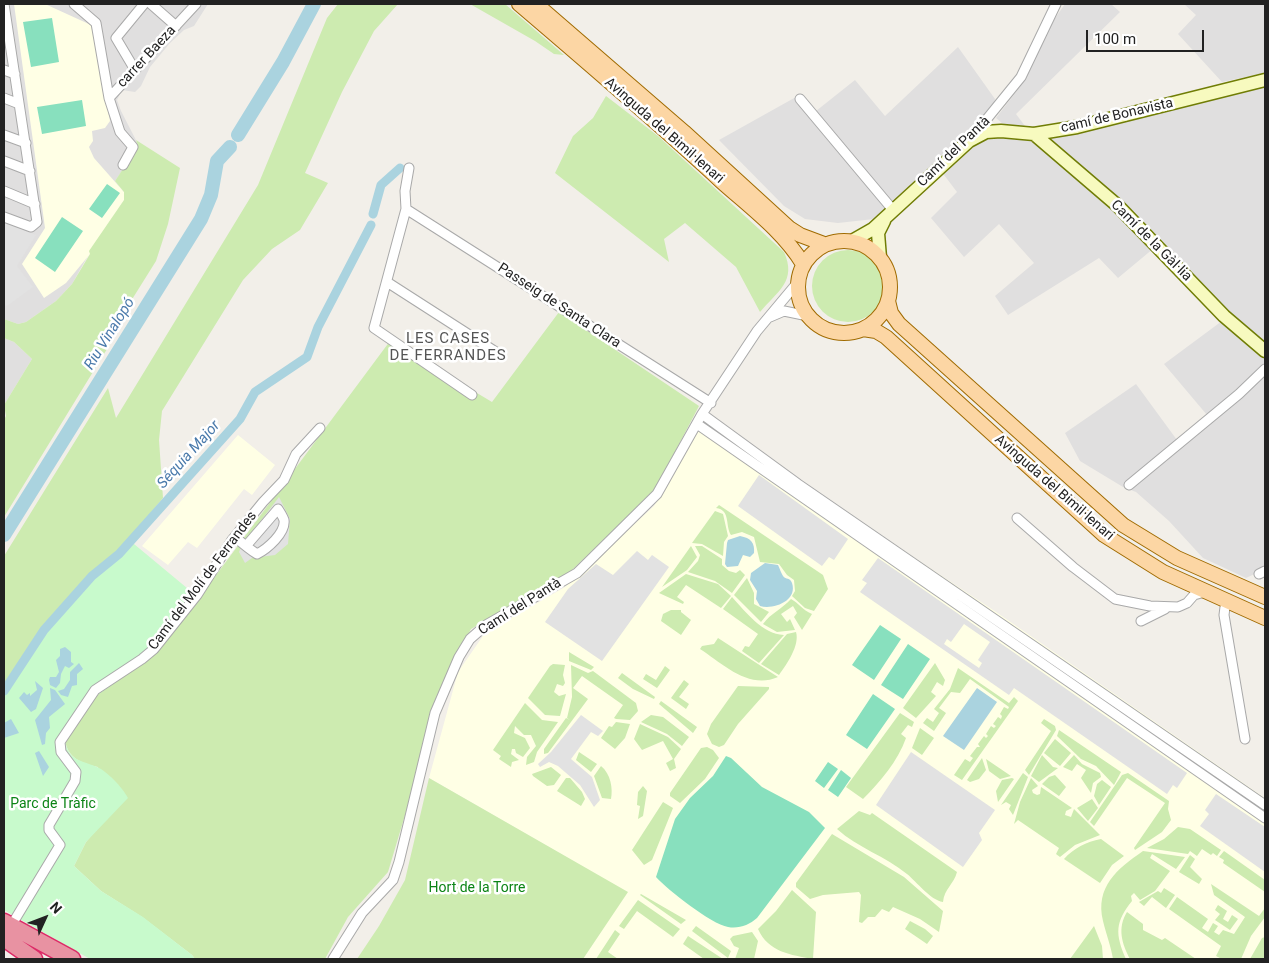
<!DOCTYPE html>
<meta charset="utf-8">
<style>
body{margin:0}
#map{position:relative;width:1269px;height:963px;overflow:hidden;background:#f2efe9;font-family:Roboto,sans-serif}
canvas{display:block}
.frame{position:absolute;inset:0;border:5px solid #222;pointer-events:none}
.north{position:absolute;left:20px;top:893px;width:50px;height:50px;-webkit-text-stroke:4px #fff;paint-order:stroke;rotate:47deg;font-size:14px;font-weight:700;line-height:20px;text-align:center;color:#222}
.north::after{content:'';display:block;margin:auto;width:18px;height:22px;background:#222;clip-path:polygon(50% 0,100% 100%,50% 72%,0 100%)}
.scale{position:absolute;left:1086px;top:30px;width:118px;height:22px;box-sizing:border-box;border:2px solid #222;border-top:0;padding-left:6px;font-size:15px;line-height:18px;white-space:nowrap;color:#222;-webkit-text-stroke:4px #fff;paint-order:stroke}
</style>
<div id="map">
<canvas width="1269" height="963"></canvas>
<div class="frame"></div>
<div class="north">N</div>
<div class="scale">100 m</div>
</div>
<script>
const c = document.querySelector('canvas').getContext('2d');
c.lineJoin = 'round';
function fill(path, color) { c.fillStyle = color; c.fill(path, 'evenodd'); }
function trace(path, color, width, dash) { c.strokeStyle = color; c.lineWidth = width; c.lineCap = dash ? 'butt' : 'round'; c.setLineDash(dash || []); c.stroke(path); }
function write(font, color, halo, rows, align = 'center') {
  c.font = font + ' Roboto,sans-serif'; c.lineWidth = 5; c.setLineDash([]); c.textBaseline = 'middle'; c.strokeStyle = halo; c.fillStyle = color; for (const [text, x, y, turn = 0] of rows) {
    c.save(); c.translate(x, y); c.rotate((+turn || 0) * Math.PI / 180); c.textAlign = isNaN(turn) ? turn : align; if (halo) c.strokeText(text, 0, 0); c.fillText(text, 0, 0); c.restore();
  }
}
const residential = new Path2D(`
 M 4,4 L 208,4 L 194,26 L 184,30 L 170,43 L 150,67 L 141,86 L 135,92 L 122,90 L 117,100 L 121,111 L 139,146 L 115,181 L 124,192 L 72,284 L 56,301 L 26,322 L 18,324 L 4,319 Z
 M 1065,4 L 1111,4 L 1120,12 L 1016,114 L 1025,126 L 1011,127 L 1002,123 L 996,118 L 1019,88 L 1051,24 Z
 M 1184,4 L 1265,4 L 1265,73 L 1222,82 L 1178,34 L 1196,15 Z
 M 958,47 L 995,99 L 993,108 L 874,219 L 838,223 L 805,219 L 784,206 L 719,140 L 796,97 L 811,115 L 855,80 L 885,116 Z
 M 1265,83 L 1265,347 L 1216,304 L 1049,138 L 1054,134 Z
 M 1003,136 L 1028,139 L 1049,153 L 1108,203 L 1154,248 L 1118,278 L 1099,258 L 1008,315 L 995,296 L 1034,263 L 999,224 L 964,257 L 931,218 L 957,192 L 941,171 L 969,148 L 985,139 Z
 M 1222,321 L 1265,356 L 1265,569 L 1246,578 L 1203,558 L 1169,521 L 1136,492 L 1123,487 L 1080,461 L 1065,433 L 1136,384 L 1177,440 L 1207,415 L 1164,364 Z
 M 4,338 L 14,342 L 32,359 L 4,405 Z`);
const education = new Path2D(`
 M 14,4 L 45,4 L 91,25 L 110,121 L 105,128 L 92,131 L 93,141 L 89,147 L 94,158 L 124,192 L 124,200 L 90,254 L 66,283 L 44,298 L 22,264 L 45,228 Z
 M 705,418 L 996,612 L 1265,798 L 1265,959 L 583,959 L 627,892 L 429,778 L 458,672 L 485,633 L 565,587 L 654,506 Z
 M 238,435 L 275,465 L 252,495 L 244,489 L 197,548 L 188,542 L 168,565 L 142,546 Z`);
const grass = new Path2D(`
 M 338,4 L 398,4 L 374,31 L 342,92 L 305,173 L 328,183 L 300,230 L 272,249 L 243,280 L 162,411 L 159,440 L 163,498 L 129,539 L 134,544 L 107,569 L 92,580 L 45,631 L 4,690 L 4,556 L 108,388 L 116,418 L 258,185 L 327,18 Z
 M 470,4 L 505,4 L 564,55 L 554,54 L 535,41 Z
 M 606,96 L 658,136 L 784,252 C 797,281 778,291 760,312 L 736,267 L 685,223 L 664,239 L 669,262 L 555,173 L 573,136 L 593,118 Z
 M 136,140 L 180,168 L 168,224 L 156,261 L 121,317 L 107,349 L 4,517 L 4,420 L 6,416 L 4,405 L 32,359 L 14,342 L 4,338 L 4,319 L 18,324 L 26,322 L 56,301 L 72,284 L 90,254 L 89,251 L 124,200 L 124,192 L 115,181 L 138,146 Z
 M812 286a36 36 0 1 1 72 0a36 36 0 1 1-72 0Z
 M 559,312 L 699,406 L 655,490 L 569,573 L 471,629 L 446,678 L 388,872 L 348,917 L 325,959 L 195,959 L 192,955 L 142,917 L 101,891 L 74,866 L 86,842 L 102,823 L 98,767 C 81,763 69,759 65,741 L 92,699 L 199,598 L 390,341 L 492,402 Z
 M 719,505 L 823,575 L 828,589 L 814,611 L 805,608 L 792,596 L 795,591 L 794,580 L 787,575 L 779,564 L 760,562 L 754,537 L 742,532 L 731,535 C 725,526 731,510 716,508 Z
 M 715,511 L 723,514 L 728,536 L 724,542 L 723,556 L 702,544 L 692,543 Z
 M 691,546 L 697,557 L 687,570 L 662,587 Z
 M 695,546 L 702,546 L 722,559 L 722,565 L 729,571 L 736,573 L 740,570 L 745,575 L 732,593 L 715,581 L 688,572 L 698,561 L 700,555 Z
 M 686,574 L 718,584 L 731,596 L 721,608 L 686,585 L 677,597 L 684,602 L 683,604 L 659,593 Z
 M 747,578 L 754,593 L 754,604 L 769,612 L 761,622 L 734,595 Z
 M 732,597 C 746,612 762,634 784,635 L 759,663 L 742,651 L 745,646 L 749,647 L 758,634 L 723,609 Z
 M 791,599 C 799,603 802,610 812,614 L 802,630 L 794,617 L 797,613 L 793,606 L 781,614 L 787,622 L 790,619 L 795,630 L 777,632 L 763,624 C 771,613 782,609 791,599 Z
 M 671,610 L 681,610 L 681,612 L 691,620 L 681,635 L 661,621 L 663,614 Z
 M 796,632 C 800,645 787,664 779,675 L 761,664 L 787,634 Z
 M 718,638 L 778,677 C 749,690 723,664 700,649 L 702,646 L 714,644 Z
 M 569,652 L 594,667 L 591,670 L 569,661 Z
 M 935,663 L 945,680 L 943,686 L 937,682 L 931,692 L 936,696 L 916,718 L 903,708 Z
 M 553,664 L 565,665 L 563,675 L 565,683 L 563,686 L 557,684 L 554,692 L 559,696 L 566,694 L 560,716 L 545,715 L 528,698 L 550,666 Z
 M 571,665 L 588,673 L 593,671 L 636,703 L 638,711 L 630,720 L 616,719 L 614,718 L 623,705 L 582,676 L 573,688 L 588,699 L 548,753 L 544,754 L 544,749 L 566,718 L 570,720 L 567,718 L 572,697 Z
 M 665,666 L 670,670 L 657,688 L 643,679 L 646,674 L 656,680 Z
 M 958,668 L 1009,703 L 1014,697 L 1018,701 L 962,780 L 954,775 L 965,759 L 970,762 L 973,758 L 970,756 L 977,747 L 980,747 L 978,744 L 984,736 L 986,738 L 988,736 L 986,734 L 991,726 L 994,728 L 996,726 L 993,724 L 998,717 L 1001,719 L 1002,716 L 1000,714 L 1004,707 L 1008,709 L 1009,707 L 970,679 L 960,693 L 951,692 L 939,708 L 946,713 L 934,731 L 923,723 L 927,718 L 933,722 L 939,713 L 934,709 L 950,689 Z
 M 622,673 L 655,697 L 654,699 L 633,689 L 618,678 Z
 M 684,680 L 689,684 L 679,697 L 689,704 L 686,709 L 671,698 Z
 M 738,686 L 769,687 L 769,689 L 738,724 L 724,745 L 719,747 L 712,744 L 707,734 L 711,724 Z
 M 661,701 L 697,727 L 693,733 L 659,704 Z
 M 525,703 L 542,720 L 558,722 L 537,752 L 534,762 L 526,765 L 527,757 L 536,746 L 531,735 L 524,735 L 515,726 L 514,733 L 525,738 L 530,748 L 523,757 L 516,753 L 515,749 L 512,749 L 511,754 L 519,760 L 512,762 L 511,767 L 499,759 L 501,756 L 493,750 Z
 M 900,713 L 914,722 L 912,727 L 908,725 L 901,734 L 906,738 C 898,761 880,782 863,799 L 846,787 Z
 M 651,715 L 663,717 L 689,737 L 682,746 L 667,734 L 641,722 Z
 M 1044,719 L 1055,726 L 1056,730 L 1029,775 L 1025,770 L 1051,731 L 1041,723 Z
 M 616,722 L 630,724 L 625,738 L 615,749 L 601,738 L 609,726 L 612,727 Z
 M 640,724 L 668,737 L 681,749 L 674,759 L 676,768 L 670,771 L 666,763 L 673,759 L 663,741 L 642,750 L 634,739 Z
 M 920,728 L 934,738 L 922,755 L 912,748 Z
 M 1059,730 L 1121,772 L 1114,785 L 1096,766 L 1081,759 L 1057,736 Z
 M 1055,739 L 1071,753 L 1060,766 L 1044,753 Z
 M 707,747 L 713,750 L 719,758 L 705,779 L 680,803 L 670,796 L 670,793 L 701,748 Z
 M 579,752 L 597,764 L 591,772 L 576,760 Z
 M 1042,755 L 1053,767 L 1058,768 L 1039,782 L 1031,776 Z
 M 1074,755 L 1082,764 L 1100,773 L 1101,777 L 1093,783 L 1091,793 L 1081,778 L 1086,770 L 1077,764 L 1072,771 L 1063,767 Z
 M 982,758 L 986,770 L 979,779 L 970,782 L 967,780 Z
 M 986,759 L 1011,776 L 1000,779 L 989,771 Z
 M 601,766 C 611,774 613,789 611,799 L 602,798 L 594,776 Z
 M 551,767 L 561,775 L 554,785 L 547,786 L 533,776 L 532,774 Z
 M 1023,773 L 1028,777 L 1013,815 L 1009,809 L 1011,805 L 1006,802 L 1001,805 Z
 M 1128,773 L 1169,801 L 1168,809 L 1171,820 L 1162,832 L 1135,850 L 1134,848 L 1165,803 L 1127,778 L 1094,826 L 1090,822 L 1122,775 Z
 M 1055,775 L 1066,787 L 1059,796 L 1042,784 L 1049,777 Z
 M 429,778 L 628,892 L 583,959 L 357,959 L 379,926 L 405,880 Z
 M 566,778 L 570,778 L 582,792 L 585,799 L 581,806 L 557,791 Z
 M 1012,778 L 1014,779 L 998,802 L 996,791 L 1002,780 Z
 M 1031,778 L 1038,786 L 1032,790 L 1033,793 L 1037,795 L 1040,794 L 1041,787 L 1072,808 L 1066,811 L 1065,815 L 1071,817 L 1074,809 L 1100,835 L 1075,845 L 1060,857 L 1056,854 L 1059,848 L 1018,820 L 1014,824 L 1020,802 Z
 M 1102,780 L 1111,787 L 1099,805 L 1094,796 L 1097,784 Z
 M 643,786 L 647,791 L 643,816 L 638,819 L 640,806 L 637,805 L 638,792 Z
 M 1092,799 L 1098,808 L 1088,821 L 1077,808 Z
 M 663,802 L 673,808 L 652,860 L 644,865 L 632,850 Z
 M 859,811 L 870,815 L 872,813 L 957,872 C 954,884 944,889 943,902 C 930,900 917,882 907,874 C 885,856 858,848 837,829 Z
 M 1178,827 L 1190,829 L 1221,850 L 1217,856 L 1213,853 L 1211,855 L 1202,849 L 1197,856 L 1190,851 L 1188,854 L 1147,848 L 1164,839 Z
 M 832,834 L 904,877 L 943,911 L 939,932 L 920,919 L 893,907 L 889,912 L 882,909 L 875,917 L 868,917 L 862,923 L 859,922 L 861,895 L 859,892 L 823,895 L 810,899 L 796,887 L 796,883 Z
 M 1101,839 L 1124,856 L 1112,865 L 1100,883 L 1064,859 C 1074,848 1086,842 1101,839 Z
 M 1143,851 L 1185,857 L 1176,869 L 1152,854 L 1150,858 L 1170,871 L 1155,891 L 1140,900 L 1134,893 L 1131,896 L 1132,901 C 1115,922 1115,934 1126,959 L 1113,959 C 1111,946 1106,934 1103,921 C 1095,887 1117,869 1143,851 Z
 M 1224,851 L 1265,880 L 1265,892 L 1223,863 L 1224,860 L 1219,857 Z
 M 1190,855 L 1195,859 L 1190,867 L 1202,879 L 1199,884 L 1179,872 Z
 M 1211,884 L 1259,916 L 1265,908 L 1265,917 L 1251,936 L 1241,959 L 1222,959 L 1216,956 L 1221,946 L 1169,909 L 1177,897 L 1208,919 L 1202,928 L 1208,932 L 1213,923 L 1218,926 L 1214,932 L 1219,935 L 1223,930 L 1234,934 L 1245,917 L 1214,895 Z
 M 1164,888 L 1175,895 L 1166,908 L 1152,897 L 1144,906 L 1139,902 L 1158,891 L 1161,893 Z
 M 792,890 L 816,912 L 813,959 C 791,955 768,952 758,929 L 776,911 Z
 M 641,894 L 686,920 L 681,924 L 640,895 Z
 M 638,900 L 680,929 L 673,937 L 637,911 L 624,929 L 619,926 Z
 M 1218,905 L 1227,911 L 1223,919 L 1228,922 L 1232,915 L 1238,919 L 1230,930 L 1215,920 L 1220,914 L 1215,910 Z
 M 1127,912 L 1143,924 L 1143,930 L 1162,940 L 1165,938 L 1196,959 L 1130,959 C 1122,944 1117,928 1127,912 Z
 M 910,921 L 925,929 L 933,936 L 927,944 L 905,929 Z
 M 696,926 L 731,951 L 728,958 L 692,931 Z
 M 1094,926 L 1102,946 L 1103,959 L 1070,959 Z
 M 615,930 L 620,934 L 608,952 L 618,959 L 596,959 Z
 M 752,932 L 758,941 L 754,959 L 735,959 L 739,948 L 734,946 L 730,939 L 733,936 Z
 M 688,936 L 723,959 L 704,959 L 683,944 Z
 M 1265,937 L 1265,959 L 1250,959 L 1262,938 Z`);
const park = new Path2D(`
 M 134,544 L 199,598 L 150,658 L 92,699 L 65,741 C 69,761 81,760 97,767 C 107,771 123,788 128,798 L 86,842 L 74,866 L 101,891 L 143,917 L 192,955 L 195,959 L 90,959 L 4,910 L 4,690 L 45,631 L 92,580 L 107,569 Z`);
const pitch = new Path2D(`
 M 52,18 L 59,62 L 31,67 L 23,22 Z
 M 82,100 L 86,126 L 42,134 L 37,107 Z
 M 107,184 L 120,193 L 102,218 L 89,209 Z
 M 62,217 L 83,231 L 55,272 L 35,258 Z
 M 880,625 L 901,639 L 874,680 L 852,665 Z
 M 908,644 L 930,659 L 903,699 L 881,685 Z
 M 873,694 L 895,709 L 867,749 L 846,735 Z
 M 726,756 L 731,758 L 762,787 L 809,812 L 825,828 L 757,918 C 749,925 739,929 728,927 C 711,924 668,890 656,877 L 675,819 L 690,798 L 713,776 Z
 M 828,762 L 838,769 L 824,788 L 815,781 Z
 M 841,770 L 851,778 L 838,797 L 828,790 Z`);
const parking = new Path2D(`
 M 4,222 L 36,235 L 17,266 L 33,287 L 7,306 L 4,305 Z
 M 759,475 L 848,539 L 834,560 L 829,557 L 822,566 L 738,506 Z
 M 279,497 L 290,519 L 288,544 L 275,555 L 252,558 L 245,563 L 239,552 L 242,545 Z
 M 637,551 L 648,560 L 652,555 L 669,567 L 602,661 L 545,622 L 568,589 L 596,564 L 613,575 Z
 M 878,558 L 1187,773 L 1177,788 L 1173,785 L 1167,794 L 1014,688 L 1009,695 L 860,592 L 867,583 L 862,580 ZM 964,624 L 990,642 L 978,660 L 982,663 L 979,668 L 944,644 L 947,639 L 951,642 Z
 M 581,715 L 603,731 L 598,736 L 591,732 L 571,759 L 592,777 L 600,800 L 594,807 L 580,785 L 558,766 L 549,762 L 540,767 L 538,764 L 551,752 Z
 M 911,752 L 995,810 L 979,833 L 982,840 L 963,867 L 876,805 Z
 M 1216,794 L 1265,827 L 1265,872 L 1200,826 L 1209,814 L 1205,810 Z`);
const water = new Path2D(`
 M 740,536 C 751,538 755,543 754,553 L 750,557 L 743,555 L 738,566 L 727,567 L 725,564 L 727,543 L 728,540 Z
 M 765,563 L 778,565 C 780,569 781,573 783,576 C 786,580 790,577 792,583 C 798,601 773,610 760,606 L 756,599 L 757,591 L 750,580 L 751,573 Z
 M 65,647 L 71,652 L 71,662 L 74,664 L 69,668 L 65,666 L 61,674 L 60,683 L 56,688 L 50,685 L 49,680 L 50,677 L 56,677 L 59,672 L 56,660 L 60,656 L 60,649 Z
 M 79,663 L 83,669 L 77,674 L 77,685 L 72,686 L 68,697 L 61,695 L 58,691 L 64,689 L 70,680 L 70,672 Z
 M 35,681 L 43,688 L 36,709 L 31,712 L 19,698 L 24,692 L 27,695 L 30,693 L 30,696 L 37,690 Z
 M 50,688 L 55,690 L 65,704 L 49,717 L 50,728 L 46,733 L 45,744 L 42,745 L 35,720 L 51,700 Z
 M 977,688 L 997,702 L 964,750 L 943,736 Z
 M 11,719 L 19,733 L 4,738 L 4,723 Z
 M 39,751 L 49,767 L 43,776 L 35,753 Z`);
const canal = new Path2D(`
 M 373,214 L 381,185 L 400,168
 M 4,691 L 44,630 L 92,576 L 119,554 L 240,419 L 255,392 L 307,357 L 318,327 L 371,225`);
const river = new Path2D(`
 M 238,135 L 283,62 L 314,4
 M 4,535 L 201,219 L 211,195 L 217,161 L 230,147`);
const street = new Path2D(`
 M 74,4 L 96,23 L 109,98
 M 151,4 L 176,26
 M 4,70 L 15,74
 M 135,70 L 116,38 L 144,4
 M 4,98 L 19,104
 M 800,99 L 893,210
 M 4,135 L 26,143
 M 973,136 L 1021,77 L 1056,4
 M 4,161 L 30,171
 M 123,165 L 133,147 L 120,132 L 109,98 L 196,4
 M 409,168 L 405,191 L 406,209 L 374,328 L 472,395
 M 4,191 L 35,204
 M 406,209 L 711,403
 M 4,217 L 31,227 L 37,222 L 4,4
 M 387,282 L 499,354
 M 770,317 L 784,311 L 808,316
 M 702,414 L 798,484 L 1265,805
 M 697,424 L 1265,818
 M 1129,485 L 1239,394 L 1265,369
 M 1017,518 L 1073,567 L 1115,599 L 1150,606 L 1178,607 L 1187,603 L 1194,595 L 1205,592
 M 235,537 C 242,543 249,549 257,554 C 267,549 286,533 284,520 C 283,517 280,512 278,509 L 246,546
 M 1259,574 L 1265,571
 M 1231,603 L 1225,607 L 1224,615 L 1245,739
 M 1141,621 L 1165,609
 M 11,926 L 60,845 L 49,830 L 49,825 L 75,781 L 76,772 L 61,752 L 60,742 L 95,690 L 142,659 L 154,649 L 197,595 L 232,540 L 263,502 L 284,480 L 296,454 L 320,428
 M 333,959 L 362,913 L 393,880 L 399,862 L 435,713 L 459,657 L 470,639 L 486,625 L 577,573 L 657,494 L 702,414 L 757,331 L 798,282`);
const secondary = new Path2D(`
 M 1034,134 L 1118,206 L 1224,316 L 1265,351
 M 852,241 L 873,229 L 969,141 L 986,132 L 1001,131 L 1034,134 L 1077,127 L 1265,80
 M 880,258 L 878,233 L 884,221`);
const primary = new Path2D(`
 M 519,4 C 587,62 655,120 721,181 C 750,207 783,231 803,264
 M 536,4 L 684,132 L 789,228 L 800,235 L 824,244
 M798 287a46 46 0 1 1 92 0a46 46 0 1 1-92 0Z
 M 888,301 L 891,313 L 899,324 L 1123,525 L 1177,558 L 1265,597
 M 863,329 L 876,331 L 886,337 L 1104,535 L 1163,572 L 1265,618`);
const highway = new Path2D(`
 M 4,922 L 72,959
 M 4,938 L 34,959`);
const streetNames = [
 ["carrer Baeza",147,57,-47],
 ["camí de Bonavista",1117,116,-13],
 ["Avinguda del Bimil·lenari",664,131,41],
 ["Camí del Pantà",954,152,-44],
 ["Camí de la Gàl·lia",1151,241,45],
 ["Passeig de Santa Clara",559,306,33],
 ["Avinguda del Bimil·lenari",1054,488,41],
 ["Camí del Molí de Ferrandes",203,581,-53],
 ["Camí del Pantà",520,607,-32]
];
const parkNames = [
 ["Parc de Tràfic",53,804],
 ["Hort de la Torre",477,888]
];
const waterNames = [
 ["Riu Vinalopó",110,334,-58],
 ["Séquia Major",189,455,-48]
];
const neighbourhoodNames = [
 ["LES CASES",448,339],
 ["DE FERRANDES",448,356]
];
fill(residential, '#e0dfdf');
fill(education, '#ffffe5');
fill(grass, '#cdebb0');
fill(park, '#c8facc');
fill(pitch, '#88e0be');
fill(parking, '#e2e2e2');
fill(water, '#aad3df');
trace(canal, '#aad3df', 9);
trace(river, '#aad3df', 14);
trace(street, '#a9a9a9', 11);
trace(secondary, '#707d05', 15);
trace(primary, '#a06b00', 16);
trace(highway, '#dc2a67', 19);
trace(street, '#fff', 9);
trace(secondary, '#f7fabf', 12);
trace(primary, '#fcd6a4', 14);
trace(highway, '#e892a2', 16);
write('14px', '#222', '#fff', streetNames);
write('14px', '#0c8416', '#fff', parkNames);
write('italic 15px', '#4a7aab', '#fff', waterNames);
c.letterSpacing = '1px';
write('15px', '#555', '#fff', neighbourhoodNames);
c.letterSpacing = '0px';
</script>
